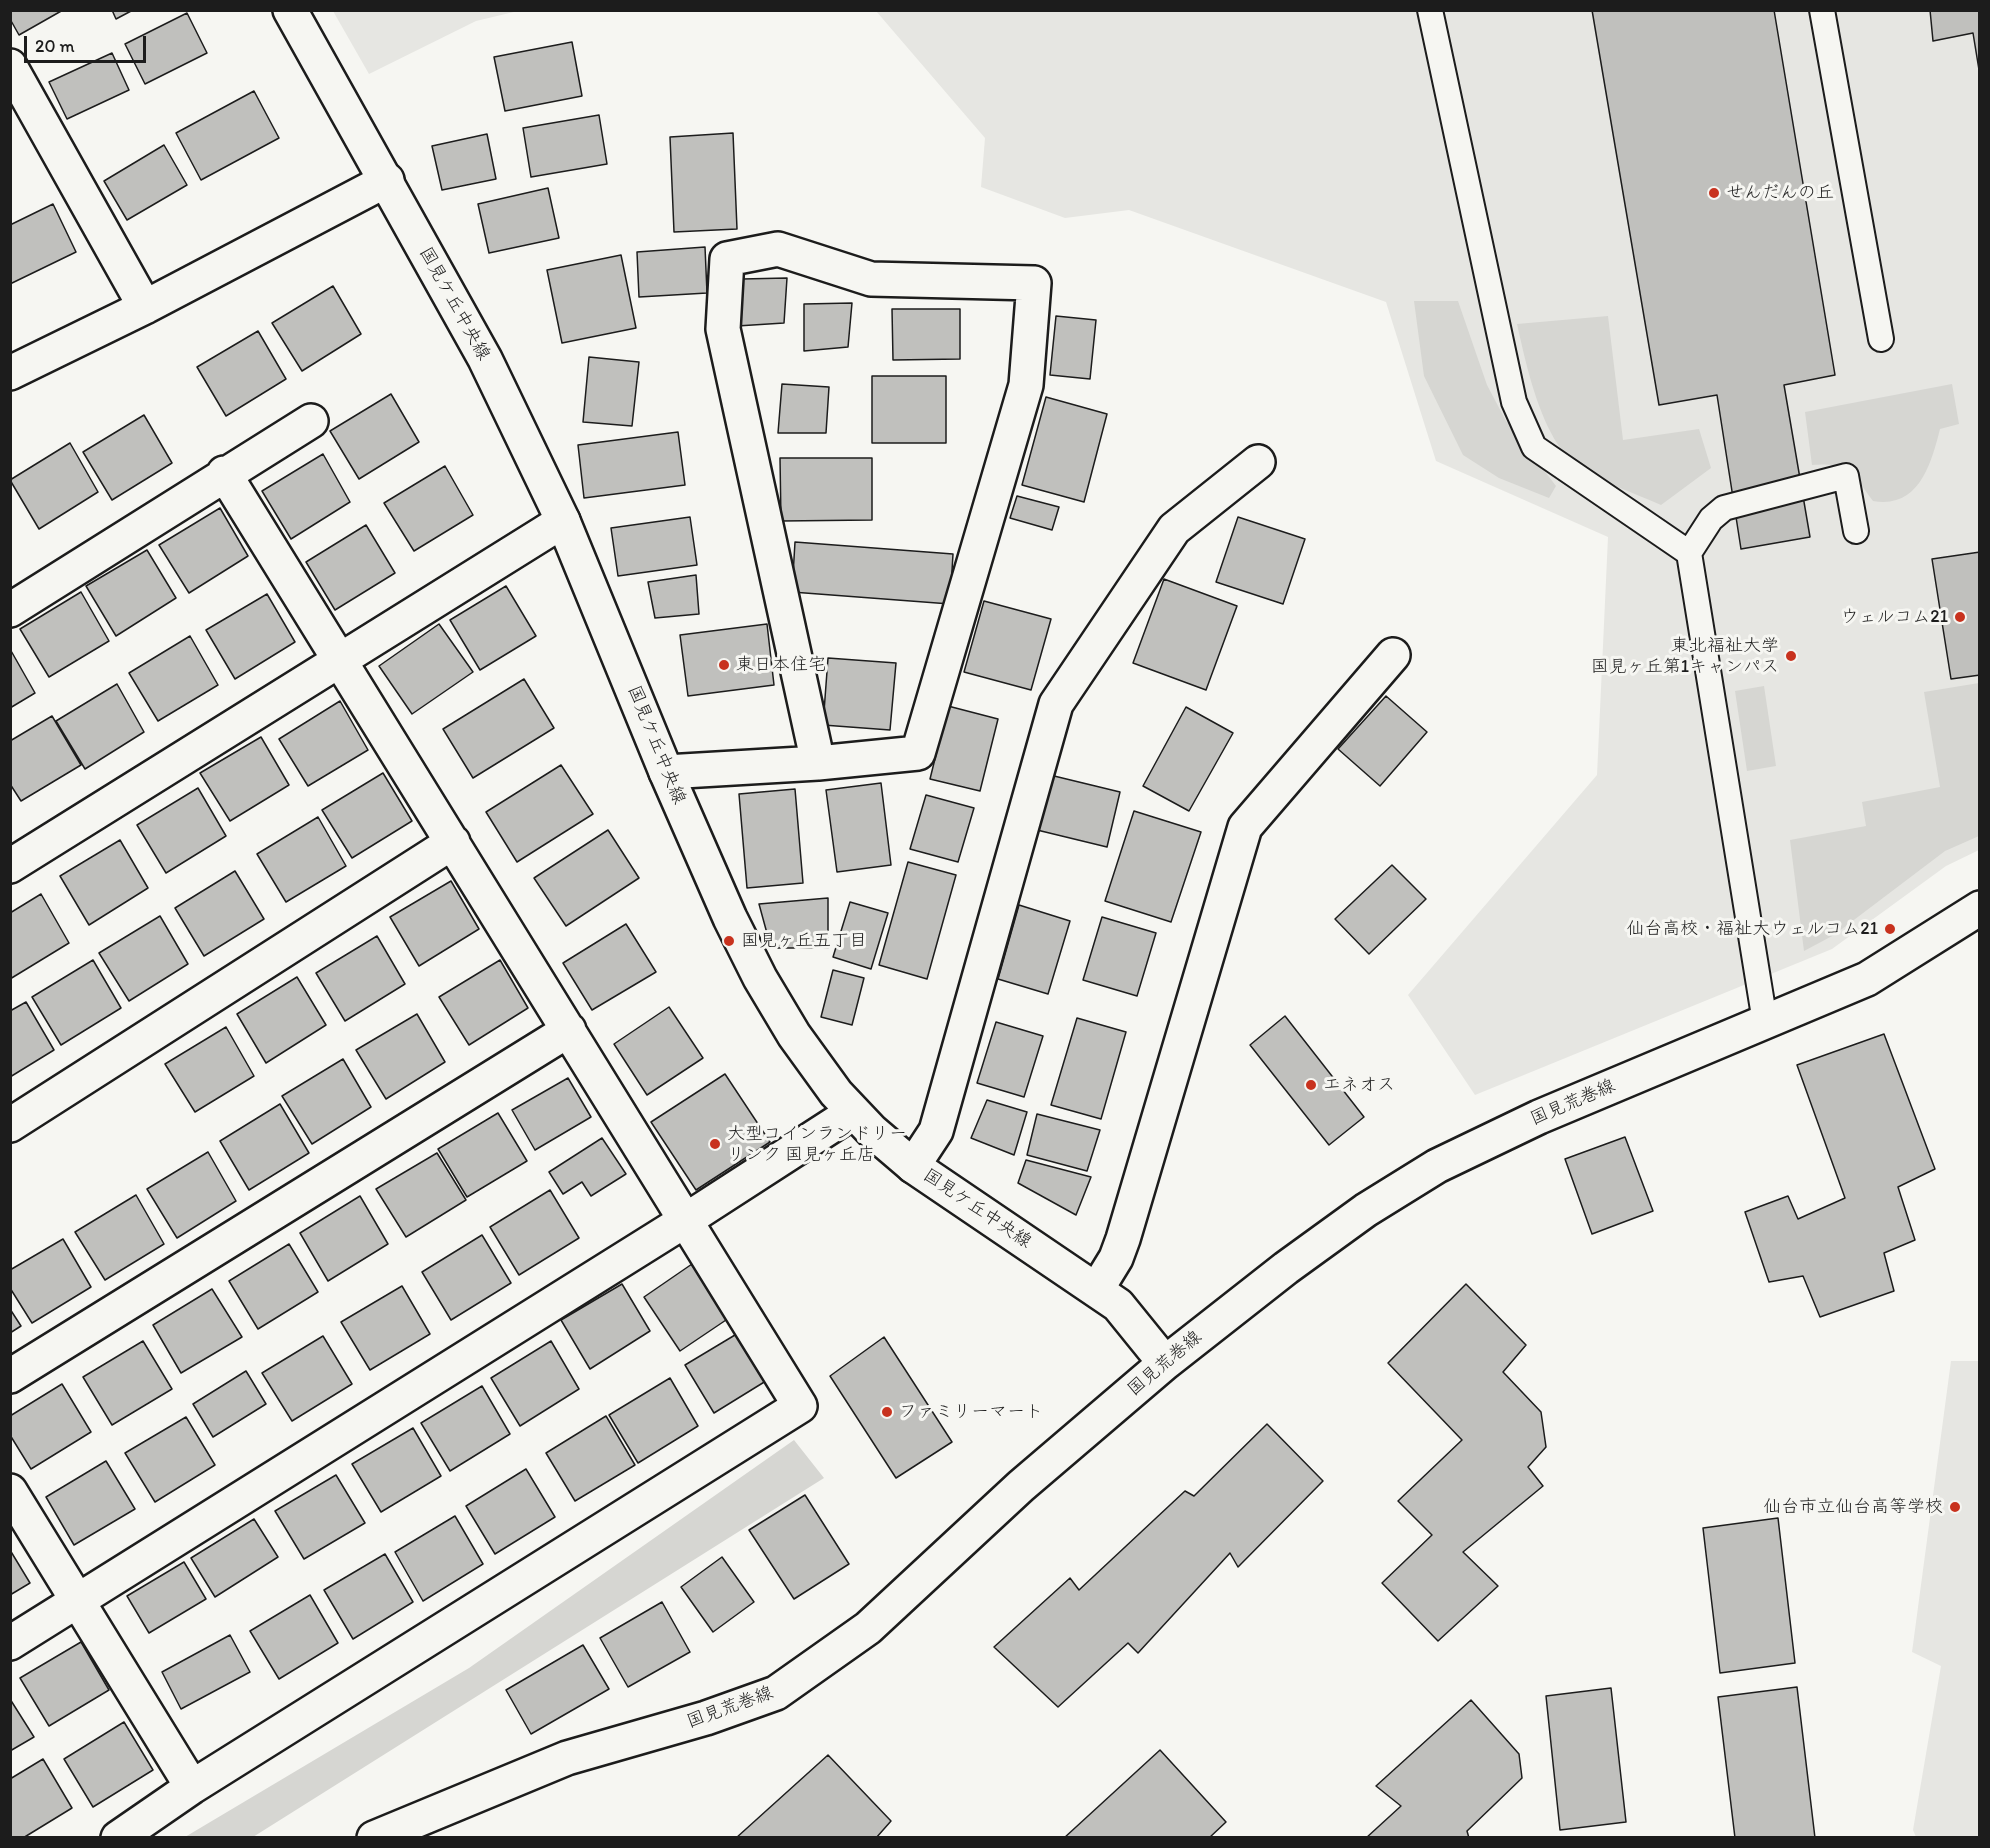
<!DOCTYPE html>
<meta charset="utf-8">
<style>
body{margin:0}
#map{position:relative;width:1990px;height:1848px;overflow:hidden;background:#f6f6f2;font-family:Itim,sans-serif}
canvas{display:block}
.frame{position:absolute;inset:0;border:12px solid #1c1c1c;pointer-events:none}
.scale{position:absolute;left:24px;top:36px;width:122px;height:27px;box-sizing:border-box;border:3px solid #1c1c1c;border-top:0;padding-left:8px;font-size:18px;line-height:21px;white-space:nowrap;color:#1c1c1c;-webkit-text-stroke:4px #f6f6f2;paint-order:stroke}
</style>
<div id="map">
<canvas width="1990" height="1848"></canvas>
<div class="frame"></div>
<div class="scale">20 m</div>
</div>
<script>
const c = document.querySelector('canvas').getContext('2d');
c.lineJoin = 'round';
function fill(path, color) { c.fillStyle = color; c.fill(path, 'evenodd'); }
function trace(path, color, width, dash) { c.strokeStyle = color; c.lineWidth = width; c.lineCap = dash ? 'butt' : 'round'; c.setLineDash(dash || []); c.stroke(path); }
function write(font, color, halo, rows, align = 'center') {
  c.font = font + ' Itim,"Klee One",sans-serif'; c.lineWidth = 6; c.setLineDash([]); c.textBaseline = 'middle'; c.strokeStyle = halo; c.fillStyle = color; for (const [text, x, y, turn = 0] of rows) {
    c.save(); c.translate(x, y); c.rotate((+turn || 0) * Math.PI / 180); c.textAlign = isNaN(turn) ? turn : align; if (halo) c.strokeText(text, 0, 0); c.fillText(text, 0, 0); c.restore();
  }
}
const built = new Path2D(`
 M 333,11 L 518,11 L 476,21 L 369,74 Z
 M 876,11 L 1979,11 L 1979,850 L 1946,866 L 1832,949 L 1475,1095 L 1408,995 L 1597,775 L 1608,537 L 1436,461 L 1386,302 L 1129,210 L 1065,218 L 981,187 L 985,138 Z
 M 1979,1358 L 1979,1837 L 1916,1837 L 1913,1830 L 1941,1666 L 1912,1652 L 1951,1361 L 1979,1361 Z`);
const green = new Path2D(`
 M 1414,301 L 1458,301 L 1487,385 L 1506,421 L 1556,486 L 1549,498 L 1499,478 L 1463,455 L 1424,376 Z
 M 1608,316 L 1623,440 L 1699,429 L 1711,468 L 1661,505 C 1634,493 1603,483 1578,466 C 1542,441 1526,364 1517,324 Z
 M 1952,384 L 1959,424 L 1940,429 C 1931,464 1919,509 1873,501 C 1851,472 1853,462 1812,465 L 1805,412 Z
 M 1979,683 L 1979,836 L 1945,851 L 1834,935 L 1804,951 L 1790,840 L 1866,826 L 1862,802 L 1940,787 L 1924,692 Z
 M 1764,686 L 1776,766 L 1747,771 L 1735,691 Z
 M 794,1440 L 824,1478 L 253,1837 L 185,1837 L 469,1668 Z`);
const building = new Path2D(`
 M 10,10 L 63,10 L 19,35 L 10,19 Z
 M 112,10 L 133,10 L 116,19 Z
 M 1592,10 L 1774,10 L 1835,375 L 1784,385 L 1810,537 L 1741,549 L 1717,395 L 1659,405 Z
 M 1930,10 L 1980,10 L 1980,76 L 1973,33 L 1933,41 Z
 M 187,13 L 207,53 L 145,84 L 125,44 Z
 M 572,42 L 582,96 L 505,111 L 494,57 Z
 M 112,53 L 129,90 L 67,119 L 49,82 Z
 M 254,91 L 279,138 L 201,180 L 176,133 Z
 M 599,115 L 607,164 L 531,177 L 523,128 Z
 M 733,133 L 737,229 L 674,232 L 670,137 Z
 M 487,134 L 496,179 L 442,190 L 432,146 Z
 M 164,145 L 187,185 L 127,220 L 104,181 Z
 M 548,188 L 559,238 L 489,253 L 478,204 Z
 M 53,204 L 76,252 L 10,284 L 10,225 Z
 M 705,247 L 707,293 L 639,297 L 637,252 Z
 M 621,255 L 636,328 L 562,343 L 547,270 Z
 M 787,278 L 784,323 L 737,326 L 742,279 Z
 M 333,286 L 361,334 L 302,371 L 272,323 Z
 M 852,303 L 848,347 L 804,351 L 804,304 Z
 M 892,309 L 960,309 L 960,359 L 893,360 Z
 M 1056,316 L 1096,320 L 1090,379 L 1050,375 Z
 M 258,331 L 286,379 L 226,416 L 197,367 Z
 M 589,357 L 639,362 L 632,426 L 583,422 Z
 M 872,376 L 946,376 L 946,443 L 872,443 Z
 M 782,384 L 829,387 L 826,433 L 778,433 Z
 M 391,394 L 419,442 L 359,479 L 330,431 Z
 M 1046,397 L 1107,414 L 1084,502 L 1022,485 Z
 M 144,415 L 172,463 L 112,500 L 83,452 Z
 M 678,432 L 685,485 L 584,498 L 578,445 Z
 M 70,443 L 98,492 L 39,529 L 10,480 Z
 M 323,454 L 350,502 L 291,539 L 262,491 Z
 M 780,458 L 872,458 L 872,520 L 781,521 Z
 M 445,466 L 473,515 L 414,551 L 384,503 Z
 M 1017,496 L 1059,507 L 1052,530 L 1010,518 Z
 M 220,508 L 248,556 L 189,593 L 159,545 Z
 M 690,517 L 697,565 L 618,576 L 611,528 Z
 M 1238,517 L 1305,539 L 1283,604 L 1216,582 Z
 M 366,525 L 395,573 L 335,610 L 306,562 Z
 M 795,542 L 953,554 L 950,604 L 792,592 Z
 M 147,550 L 176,598 L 116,636 L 86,586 Z
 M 1980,552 L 1980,675 L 1951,679 L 1932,559 Z
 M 696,575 L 699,614 L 655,618 L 648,582 Z
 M 1164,579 L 1237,606 L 1206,690 L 1133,663 Z
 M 506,586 L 536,636 L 480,670 L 450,620 Z
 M 81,592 L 109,641 L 49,677 L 20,629 Z
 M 267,594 L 295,642 L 235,679 L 206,630 Z
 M 984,601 L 1051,619 L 1031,690 L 964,672 Z
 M 439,624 L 473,672 L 412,714 L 379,666 Z
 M 767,624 L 774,685 L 688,696 L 680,635 Z
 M 190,636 L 218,685 L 158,721 L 129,673 Z
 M 10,649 L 35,693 L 10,708 Z
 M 828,658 L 896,663 L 890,730 L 823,725 Z
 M 524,679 L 554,728 L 473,778 L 443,729 Z
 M 117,684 L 144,732 L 85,769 L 56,721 Z
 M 1386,696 L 1427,732 L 1380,786 L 1338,749 Z
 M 340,701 L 368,750 L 308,786 L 279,739 Z
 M 948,706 L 998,719 L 980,791 L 930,779 Z
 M 1186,707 L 1233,733 L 1189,811 L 1143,786 Z
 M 52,716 L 81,765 L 21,801 L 10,784 L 10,741 Z
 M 261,737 L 289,785 L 230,821 L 200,773 Z
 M 561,765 L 593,814 L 517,862 L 486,812 Z
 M 383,773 L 412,821 L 352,858 L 322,810 Z
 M 1050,775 L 1120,792 L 1107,847 L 1037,830 Z
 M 881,783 L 891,865 L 837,872 L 826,790 Z
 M 198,788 L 226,836 L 166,873 L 137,825 Z
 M 795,789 L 803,883 L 747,888 L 739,794 Z
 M 926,795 L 974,808 L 958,862 L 910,849 Z
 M 1134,811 L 1201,832 L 1171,922 L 1105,901 Z
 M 318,817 L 346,866 L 286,902 L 257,854 Z
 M 608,830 L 639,878 L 566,926 L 534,878 Z
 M 120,840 L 148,888 L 89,925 L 60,876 Z
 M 908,862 L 956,875 L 927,979 L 879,965 Z
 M 1392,865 L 1426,899 L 1369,954 L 1335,919 Z
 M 235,871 L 264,919 L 204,956 L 175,908 Z
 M 451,881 L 479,929 L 419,966 L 390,917 Z
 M 41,894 L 69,943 L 10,979 L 10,913 Z
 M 828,898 L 828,948 L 771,948 L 759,904 Z
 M 850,902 L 888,913 L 871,969 L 833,957 Z
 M 1019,905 L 1070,921 L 1048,994 L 998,979 Z
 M 160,916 L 188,964 L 129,1001 L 99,953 Z
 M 1102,917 L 1156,933 L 1137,996 L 1083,980 Z
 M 626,924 L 656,972 L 592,1010 L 563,963 Z
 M 377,936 L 405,984 L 345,1021 L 316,973 Z
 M 93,960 L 121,1008 L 61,1045 L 32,997 Z
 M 500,960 L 528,1008 L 469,1045 L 439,997 Z
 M 833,970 L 864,978 L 852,1025 L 821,1017 Z
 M 297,977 L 326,1025 L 266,1063 L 237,1014 Z
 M 26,1002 L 54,1050 L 10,1077 L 10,1011 Z
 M 669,1007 L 703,1058 L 647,1095 L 614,1044 Z
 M 417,1014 L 445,1062 L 386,1099 L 356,1050 Z
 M 1285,1016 L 1364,1117 L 1329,1145 L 1250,1045 Z
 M 1077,1018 L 1126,1032 L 1101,1119 L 1051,1105 Z
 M 996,1022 L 1043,1036 L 1024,1097 L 977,1083 Z
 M 226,1027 L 254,1076 L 195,1112 L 165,1064 Z
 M 1884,1034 L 1935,1169 L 1898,1187 L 1915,1240 L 1884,1253 L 1894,1291 L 1820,1317 L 1803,1276 L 1769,1282 L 1745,1212 L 1788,1196 L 1798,1219 L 1845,1198 L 1797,1065 Z
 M 343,1059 L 371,1107 L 312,1144 L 282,1096 Z
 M 725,1074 L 770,1142 L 696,1190 L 651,1122 Z
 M 568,1078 L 591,1117 L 535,1150 L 512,1110 Z
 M 987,1100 L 1027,1112 L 1014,1155 L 971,1138 Z
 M 280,1104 L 309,1153 L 249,1190 L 220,1141 Z
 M 498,1113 L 527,1161 L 467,1197 L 438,1149 Z
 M 1037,1114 L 1100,1130 L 1087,1171 L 1027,1155 Z
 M 1625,1137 L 1653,1211 L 1592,1234 L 1565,1159 Z
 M 602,1138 L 626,1174 L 591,1196 L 582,1182 L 563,1194 L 549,1172 Z
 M 208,1152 L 236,1201 L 177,1238 L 147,1189 Z
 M 437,1153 L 466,1200 L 406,1237 L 376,1189 Z
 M 1026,1160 L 1091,1177 L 1076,1215 L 1018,1183 Z
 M 550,1190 L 579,1238 L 519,1275 L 490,1227 Z
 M 136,1195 L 164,1244 L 105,1280 L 75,1232 Z
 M 360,1196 L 388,1244 L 328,1281 L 300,1233 Z
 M 482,1235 L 511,1283 L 451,1320 L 422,1272 Z
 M 63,1239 L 91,1287 L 32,1323 L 10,1288 L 10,1270 Z
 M 289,1244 L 318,1292 L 258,1329 L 229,1281 Z
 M 692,1264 L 729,1318 L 680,1351 L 644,1297 Z
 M 622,1284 L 650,1331 L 590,1369 L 561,1320 Z
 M 1466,1284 L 1526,1345 L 1503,1372 L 1541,1412 L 1546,1447 L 1528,1467 L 1543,1486 L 1463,1552 L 1498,1586 L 1438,1641 L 1382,1583 L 1432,1535 L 1398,1501 L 1462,1440 L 1388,1363 Z
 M 402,1286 L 430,1334 L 370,1370 L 341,1322 Z
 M 212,1289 L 242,1337 L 181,1373 L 153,1325 Z
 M 10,1309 L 21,1326 L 10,1333 Z
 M 745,1329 L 774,1376 L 714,1413 L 685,1365 Z
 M 323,1336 L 352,1384 L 292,1421 L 262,1373 Z
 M 884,1337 L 952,1442 L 896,1478 L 830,1376 Z
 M 143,1341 L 172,1389 L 112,1425 L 83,1377 Z
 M 551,1341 L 579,1389 L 520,1426 L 491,1378 Z
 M 246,1371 L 266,1404 L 213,1437 L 193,1404 Z
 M 670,1378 L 698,1426 L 638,1463 L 609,1415 Z
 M 62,1384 L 91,1432 L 31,1469 L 10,1435 L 10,1416 Z
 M 482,1386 L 510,1434 L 450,1471 L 421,1423 Z
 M 606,1416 L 635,1465 L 575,1501 L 546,1453 Z
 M 186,1417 L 215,1465 L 155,1502 L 125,1453 Z
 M 1267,1424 L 1323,1481 L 1238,1567 L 1230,1553 L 1138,1653 L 1128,1643 L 1058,1707 L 994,1647 L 1070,1578 L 1079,1590 L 1185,1491 L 1194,1496 Z
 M 413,1428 L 441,1476 L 381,1512 L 352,1464 Z
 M 106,1461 L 135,1509 L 74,1545 L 46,1497 Z
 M 526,1469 L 555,1517 L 495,1554 L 466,1506 Z
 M 336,1475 L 365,1523 L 304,1559 L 275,1511 Z
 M 805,1495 L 849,1564 L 794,1599 L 749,1530 Z
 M 455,1516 L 483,1564 L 423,1601 L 395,1552 Z
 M 1778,1518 L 1795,1663 L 1720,1673 L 1703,1528 Z
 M 254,1519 L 278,1557 L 215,1597 L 191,1558 Z
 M 10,1550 L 30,1583 L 10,1595 Z
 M 385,1554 L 413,1602 L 353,1639 L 324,1590 Z
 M 722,1557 L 754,1602 L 713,1632 L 681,1587 Z
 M 184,1562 L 206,1599 L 149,1633 L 127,1596 Z
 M 310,1595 L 338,1643 L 279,1679 L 250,1631 Z
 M 662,1602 L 690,1652 L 628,1687 L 600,1638 Z
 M 230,1635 L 250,1672 L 181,1709 L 162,1672 Z
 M 81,1642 L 109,1690 L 49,1726 L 20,1678 Z
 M 583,1645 L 609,1689 L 531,1734 L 506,1690 Z
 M 1797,1687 L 1815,1838 L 1735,1838 L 1718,1697 Z
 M 1611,1688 L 1626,1822 L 1560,1830 L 1546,1696 Z
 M 10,1699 L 34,1737 L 10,1751 Z
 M 1471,1700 L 1519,1754 L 1522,1778 L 1467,1831 L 1469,1838 L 1366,1838 L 1401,1806 L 1376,1786 Z
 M 124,1722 L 153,1770 L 93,1807 L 64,1759 Z
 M 1160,1750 L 1226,1822 L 1209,1838 L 1064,1838 Z
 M 828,1755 L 891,1821 L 876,1838 L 736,1838 Z
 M 43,1759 L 72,1808 L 23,1838 L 10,1838 L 10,1779 Z`);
const service = new Path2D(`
 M 1430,10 L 1514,402 L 1534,447 L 1689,553
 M 1822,10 L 1881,339
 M 1765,1022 L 1689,553 L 1711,519 L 1724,508 L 1846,476 L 1856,531`);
const minor = new Path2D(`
 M 10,66 L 145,307
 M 10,373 L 145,307 L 387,180
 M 10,610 L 311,421
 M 666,772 L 818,763 L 918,753 L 1026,385 L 1034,283 L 871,279 L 778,249 L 727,259 L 723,329 L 818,763
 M 10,866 L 563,521
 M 10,1125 L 453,842
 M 913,1166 L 936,1131 L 1056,704 L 1174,529 L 1258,462
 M 1097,1289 L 1116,1258 L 1123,1239 L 1245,827 L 1393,655
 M 10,1376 L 569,1030
 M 10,1491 L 192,1787
 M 10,1643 L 686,1220 L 853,1112
 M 118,1838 L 192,1787 L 800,1406 L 224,473`);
const tertiary = new Path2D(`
 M 290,10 L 485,359 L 563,521 L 666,772 L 730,918 L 760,978 L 794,1035 L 836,1093 L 872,1131 L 913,1166 L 1118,1305 L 1165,1363
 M 374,1838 L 567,1758 L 706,1718 L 776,1693 L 868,1628 L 1021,1486 L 1165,1363 L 1286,1268 L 1366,1210 L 1437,1166 L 1539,1117 L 1867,979 L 1980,908`);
const markers = [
 [1714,193,6,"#c8321e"],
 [1960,617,6,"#c8321e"],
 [1791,656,6,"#c8321e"],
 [724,665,6,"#c8321e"],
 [1890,929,6,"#c8321e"],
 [729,941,6,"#c8321e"],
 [1311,1085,6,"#c8321e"],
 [715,1144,6,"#c8321e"],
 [887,1412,6,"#c8321e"],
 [1955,1507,6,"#c8321e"]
];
const poiNames = [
 ["せんだんの丘",1726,193],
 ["ウェルコム21",1948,617,"right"],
 ["東北福祉大学",1779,646,"right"],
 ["国見ヶ丘第1キャンパス",1779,667,"right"],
 ["東日本住宅",736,665],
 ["仙台高校・福祉大ウェルコム21",1878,929,"right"],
 ["国見ヶ丘五丁目",741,941],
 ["エネオス",1323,1085],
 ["大型コインランドリー",727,1134],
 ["リンク 国見ヶ丘店",727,1155],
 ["ファミリーマート",899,1412],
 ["仙台市立仙台高等学校",1943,1507,"right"]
];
const streetNames = [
 ["国見ケ丘中央線",454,304,61],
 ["国見ケ丘中央線",656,745,68],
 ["国見荒巻線",1573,1103,-23],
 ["国見ケ丘中央線",977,1209,34],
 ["国見荒巻線",1165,1364,-40],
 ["国見荒巻線",730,1708,-20]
];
fill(built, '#e6e6e2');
fill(green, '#d6d6d2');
fill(building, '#c0c0bd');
trace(building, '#1c1c1c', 1.5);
trace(service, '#1c1c1c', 28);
trace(minor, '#1c1c1c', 38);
trace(tertiary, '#1c1c1c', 38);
trace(service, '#f6f6f2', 24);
trace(minor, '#f6f6f2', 33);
trace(tertiary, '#f6f6f2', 33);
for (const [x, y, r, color] of markers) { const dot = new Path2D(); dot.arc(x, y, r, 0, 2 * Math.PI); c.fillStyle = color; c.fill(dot); trace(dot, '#f6f6f2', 2); }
write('18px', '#1c1c1c', '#f6f6f2', poiNames, 'left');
write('18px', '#1c1c1c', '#f6f6f2', streetNames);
</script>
